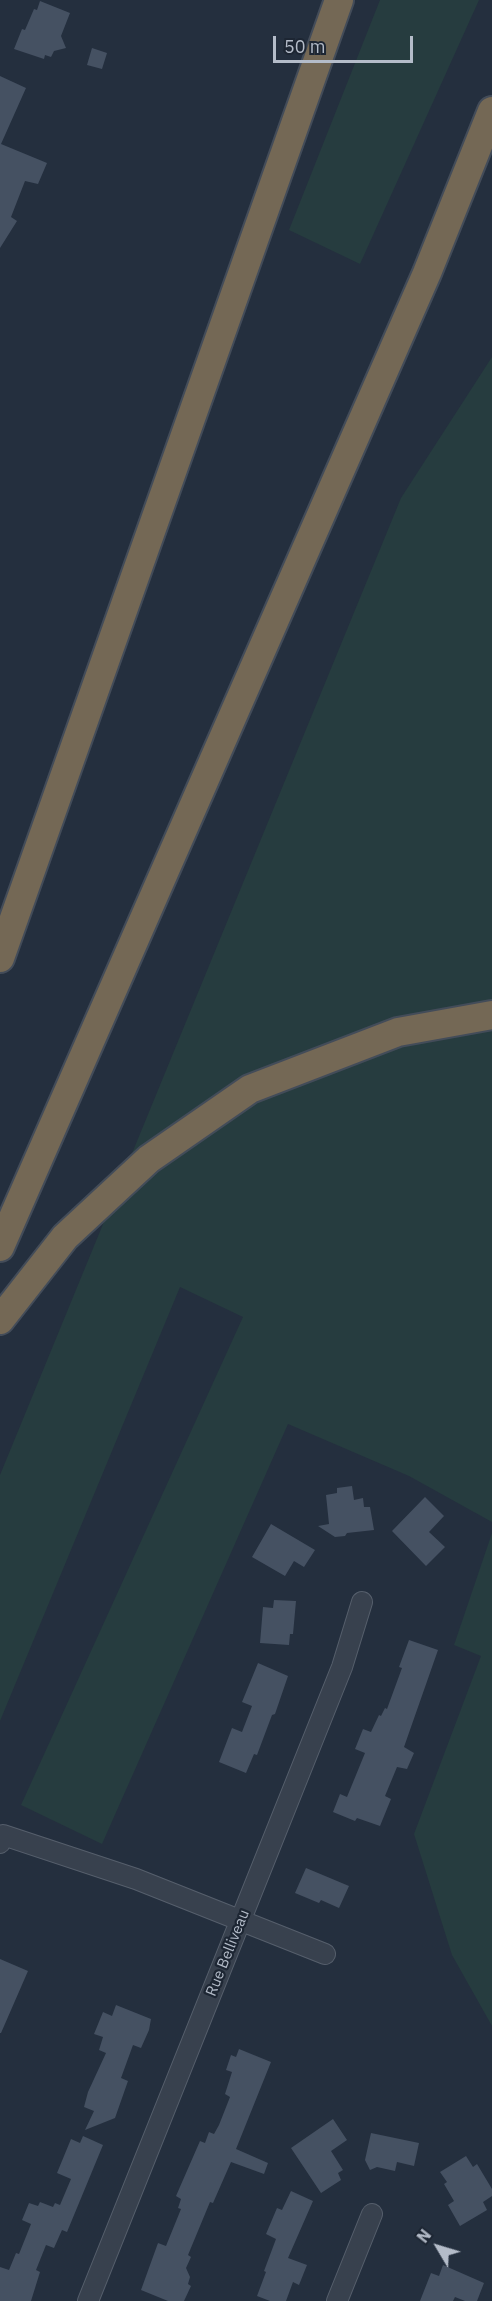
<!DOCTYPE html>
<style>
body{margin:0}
#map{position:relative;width:492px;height:2301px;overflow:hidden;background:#242f3e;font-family:"IBM Plex Sans",sans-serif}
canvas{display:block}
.north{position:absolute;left:408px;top:2217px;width:60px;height:60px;-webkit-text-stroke:4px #1d2633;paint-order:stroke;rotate:308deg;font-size:16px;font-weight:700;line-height:24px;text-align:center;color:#b4bcc9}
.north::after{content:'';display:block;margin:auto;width:21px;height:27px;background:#b4bcc9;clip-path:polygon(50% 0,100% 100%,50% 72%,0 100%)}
.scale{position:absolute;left:273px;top:36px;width:140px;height:27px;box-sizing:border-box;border:3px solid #b4bcc9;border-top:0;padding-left:8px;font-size:18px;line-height:21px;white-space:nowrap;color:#b4bcc9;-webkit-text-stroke:4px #1d2633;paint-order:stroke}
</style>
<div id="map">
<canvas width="492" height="2301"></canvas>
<div class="north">N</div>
<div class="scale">50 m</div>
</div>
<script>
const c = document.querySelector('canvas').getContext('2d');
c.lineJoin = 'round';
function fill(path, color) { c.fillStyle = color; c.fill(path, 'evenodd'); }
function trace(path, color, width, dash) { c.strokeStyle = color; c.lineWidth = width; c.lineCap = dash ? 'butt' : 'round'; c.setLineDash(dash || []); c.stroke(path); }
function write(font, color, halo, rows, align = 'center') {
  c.font = font + ' "IBM Plex Sans",sans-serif'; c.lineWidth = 4.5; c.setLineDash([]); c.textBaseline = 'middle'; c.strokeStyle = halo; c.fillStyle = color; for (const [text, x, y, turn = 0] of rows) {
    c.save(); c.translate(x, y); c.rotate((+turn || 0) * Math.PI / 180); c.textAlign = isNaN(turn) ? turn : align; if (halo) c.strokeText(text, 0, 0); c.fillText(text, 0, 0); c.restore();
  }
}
const green = new Path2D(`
 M 380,0 L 479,0 L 360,264 L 289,230 Z
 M 492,357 L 492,1522 L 409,1476 L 288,1424 L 102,1844 L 21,1805 L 243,1317 L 180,1287 L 0,1721 L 0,1475 L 401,498 Z
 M 492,1533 L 492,2026 L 452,1955 L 414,1834 L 481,1656 L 454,1645 Z`);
const building = new Path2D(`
 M 40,1 L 70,13 L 61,36 L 66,48 L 54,51 L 51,57 L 45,55 L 44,59 L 14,49 L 22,29 L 25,30 L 34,9 L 37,10 Z
 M 92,48 L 107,53 L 102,69 L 87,65 Z
 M 0,76 L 26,88 L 1,144 L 47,163 L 38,184 L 25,181 L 11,217 L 17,221 L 0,248 Z
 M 352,1486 L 354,1500 L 363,1498 L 364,1507 L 370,1507 L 374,1530 L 347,1533 L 345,1536 L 335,1537 L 318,1526 L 329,1524 L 326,1495 L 337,1493 L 337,1488 Z
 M 425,1497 L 444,1516 L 429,1532 L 445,1547 L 426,1566 L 392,1531 Z
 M 271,1524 L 315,1550 L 304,1567 L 294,1561 L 285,1576 L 252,1557 Z
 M 274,1600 L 296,1601 L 293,1634 L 290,1634 L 289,1645 L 260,1643 L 263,1607 L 273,1608 Z
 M 409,1640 L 438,1650 L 404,1747 L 414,1753 L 407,1769 L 397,1767 L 385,1796 L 391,1799 L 380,1826 L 357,1818 L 355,1821 L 333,1812 L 340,1794 L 347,1797 L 365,1753 L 355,1749 L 363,1729 L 371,1732 L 379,1715 L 381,1716 L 385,1708 L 387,1709 L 402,1668 L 399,1667 Z
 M 258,1663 L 288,1676 L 275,1714 L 272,1715 L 257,1755 L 254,1754 L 246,1773 L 219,1762 L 232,1728 L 242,1732 L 252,1706 L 242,1702 Z
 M 306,1868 L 349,1886 L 339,1908 L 321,1900 L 319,1903 L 295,1893 Z
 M 0,1959 L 28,1971 L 1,2033 L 0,2033 Z
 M 116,2005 L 151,2019 L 149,2030 L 141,2048 L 133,2045 L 121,2078 L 128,2081 L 115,2118 L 85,2130 L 94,2111 L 84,2107 L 88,2092 L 106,2053 L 99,2050 L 103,2037 L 94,2034 L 103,2012 L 112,2016 Z
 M 239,2049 L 271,2062 L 236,2149 L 268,2163 L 264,2174 L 231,2162 L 213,2203 L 210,2202 L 188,2255 L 191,2257 L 186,2268 L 190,2277 L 188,2284 L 191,2286 L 184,2301 L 168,2301 L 141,2290 L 158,2243 L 166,2246 L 181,2209 L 178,2208 L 181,2199 L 176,2196 L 200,2141 L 205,2143 L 209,2132 L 214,2134 L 219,2125 L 230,2097 L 225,2094 L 232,2072 L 226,2070 L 231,2055 L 236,2057 Z
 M 333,2119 L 347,2140 L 331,2151 L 343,2170 L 338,2173 L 341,2180 L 321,2193 L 291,2148 Z
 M 371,2133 L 419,2143 L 414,2166 L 397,2162 L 395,2171 L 377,2167 L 370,2170 L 365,2160 Z
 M 83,2136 L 103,2145 L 67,2232 L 62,2230 L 54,2248 L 46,2245 L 36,2270 L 40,2272 L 31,2301 L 0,2301 L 0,2267 L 9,2270 L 16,2253 L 19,2254 L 31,2224 L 22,2220 L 29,2203 L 38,2206 L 40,2202 L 53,2207 L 55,2203 L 60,2205 L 71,2179 L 57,2173 L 71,2139 L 80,2143 Z
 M 466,2156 L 473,2167 L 477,2164 L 492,2189 L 492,2196 L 483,2202 L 487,2210 L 460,2226 L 448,2205 L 454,2201 L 444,2184 L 447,2182 L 440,2172 Z
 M 291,2191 L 313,2201 L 288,2258 L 307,2265 L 299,2285 L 293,2282 L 286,2301 L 270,2301 L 257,2296 L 266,2272 L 264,2271 L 276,2239 L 266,2234 L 277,2208 L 282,2210 Z
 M 443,2265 L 484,2283 L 477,2301 L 465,2301 L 455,2297 L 453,2301 L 420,2301 L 431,2273 L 439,2276 Z`);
const minor = new Path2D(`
 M 0,1843 L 3,1835 L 136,1879 L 325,1954
 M 88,2301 L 342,1667 L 362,1602
 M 337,2301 L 372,2214`);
const highway = new Path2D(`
 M 0,958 L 339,0
 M 0,1247 L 427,273 L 492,111
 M 0,1320 L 65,1237 L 149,1159 L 250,1089 L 398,1032 L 492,1015`);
const streetNames = [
 ["Rue Belliveau",228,1953,-68]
];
fill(green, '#263c3f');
fill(building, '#455162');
trace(minor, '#565f6c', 22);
trace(highway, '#434c59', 32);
trace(minor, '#38414e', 20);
trace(highway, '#746855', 28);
write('15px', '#b4bcc9', '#1d2633', streetNames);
</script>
